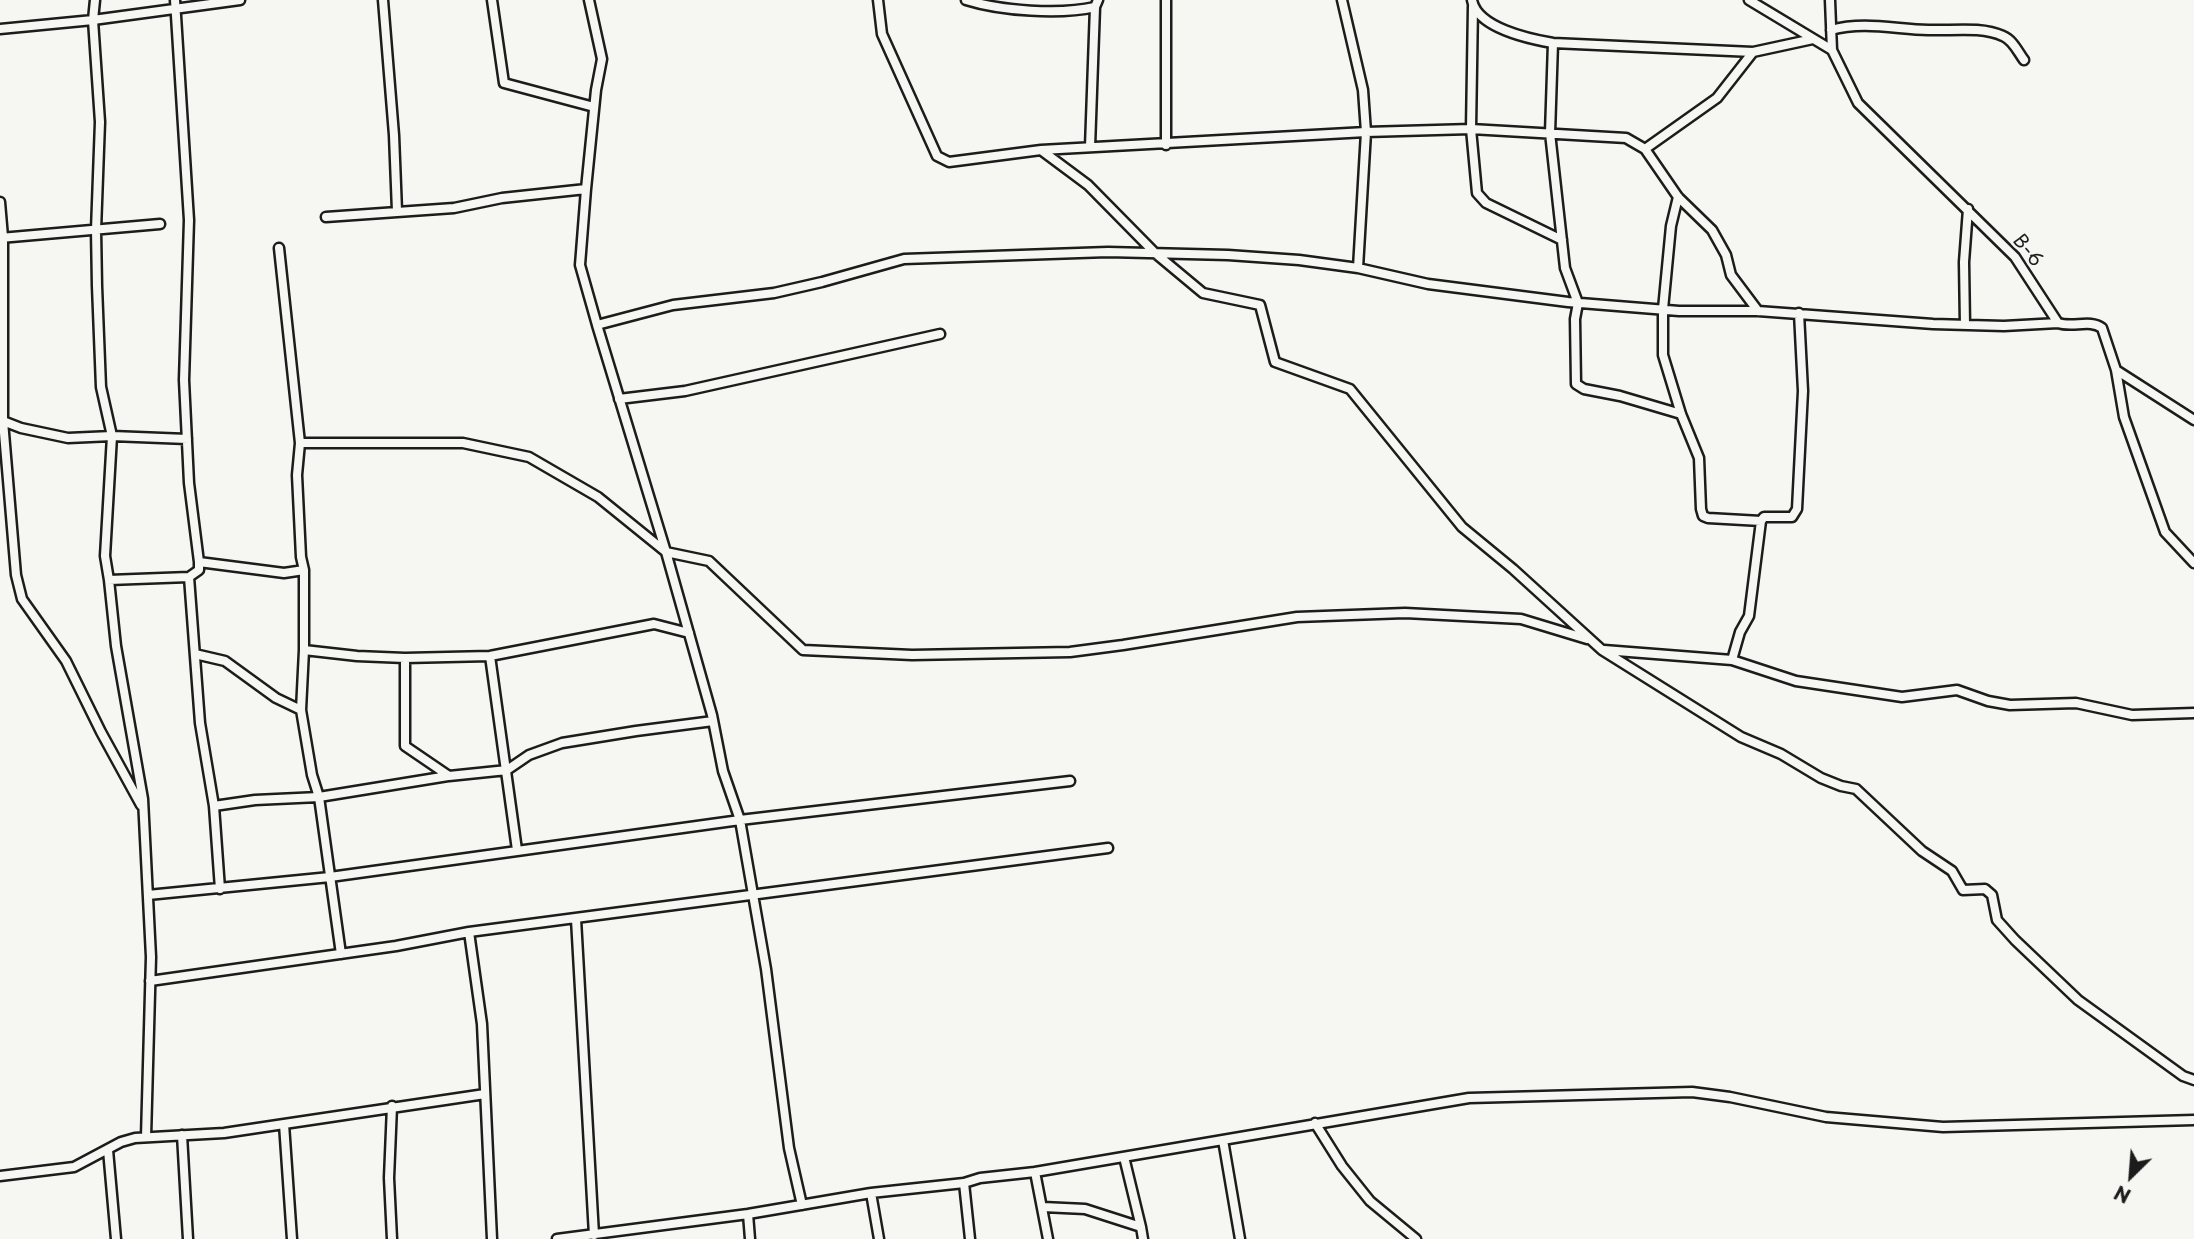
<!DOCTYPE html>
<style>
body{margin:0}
#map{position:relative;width:2194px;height:1239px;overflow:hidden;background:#f6f6f2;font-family:"Playpen Sans",sans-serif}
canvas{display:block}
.north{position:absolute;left:2096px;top:1141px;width:70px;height:70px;-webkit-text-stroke:5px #f6f6f2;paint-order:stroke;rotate:205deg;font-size:19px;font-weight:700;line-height:28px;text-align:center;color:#1c1c1c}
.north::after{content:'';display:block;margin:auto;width:24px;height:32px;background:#1c1c1c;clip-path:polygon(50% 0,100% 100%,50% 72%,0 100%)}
</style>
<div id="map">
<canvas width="2194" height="1239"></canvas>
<div class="north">N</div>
</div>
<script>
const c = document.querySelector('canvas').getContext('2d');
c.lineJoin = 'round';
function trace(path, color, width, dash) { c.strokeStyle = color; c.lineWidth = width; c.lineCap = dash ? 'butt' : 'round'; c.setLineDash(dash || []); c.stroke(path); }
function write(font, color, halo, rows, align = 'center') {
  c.font = font + ' "Playpen Sans",sans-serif'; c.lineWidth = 5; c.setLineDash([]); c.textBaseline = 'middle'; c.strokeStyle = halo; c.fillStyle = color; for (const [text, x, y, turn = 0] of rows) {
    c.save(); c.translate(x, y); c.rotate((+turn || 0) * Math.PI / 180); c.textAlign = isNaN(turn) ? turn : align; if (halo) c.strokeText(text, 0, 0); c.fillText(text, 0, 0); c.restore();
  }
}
const minor = new Path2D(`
 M 95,0 L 93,20 L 100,122 L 96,230 L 97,286 L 101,387 L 112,436 L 105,556 L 109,580 L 116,646 L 143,799 L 151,957 L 146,1137
 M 175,0 L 189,220 L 184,380 L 189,483 L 199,562
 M 383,0 L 394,135 L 397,211
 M 492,0 L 504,83 L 594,107
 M 878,0 L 882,34 L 937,156 L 949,162 L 1041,150 L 1088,185 L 1155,253 L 1203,293 L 1260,305 L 1275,362 L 1350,389 L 1462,527 L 1513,569 L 1602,650 L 1741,737 L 1781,754 L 1821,778 L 1841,786 L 1856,789 L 1922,851 L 1952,871 L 1963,890 L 1985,889 L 1992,895 L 1997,920 L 2015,940 L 2078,1000 L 2183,1076 L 2194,1080
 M 966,0 C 1001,11 1060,15 1095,7 L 1098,0
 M 1342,0 L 1363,90 L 1366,132 L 1358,268
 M 1472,0 C 1477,28 1530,39 1553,43 L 1753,52
 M 1749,0 L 1832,50 L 1858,103 L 2015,257 L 2058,323 C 2073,328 2090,319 2102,328 L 2116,370 L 2124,417 L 2165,532 L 2194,563
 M 1830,0 L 1832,50
 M 1473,6 L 1471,129 L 1477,193 L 1486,203 L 1562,240
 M 0,29 L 93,20 L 240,0
 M 1831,30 C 1863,21 1895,29 1928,30 C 1952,31 1981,26 2003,36 C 2013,40 2018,52 2024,60
 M 1553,43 L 1550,133 L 1565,268 L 1578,303 L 1575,319 L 1576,384 L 1584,389 L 1620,396 L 1681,414
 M 1166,145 L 1166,0
 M 1090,147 L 1095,7
 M 1645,149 L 1717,98 L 1753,52 L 1813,39
 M 1041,150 L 1366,132 L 1471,129 L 1626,138 L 1645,149 L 1678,197 L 1712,230 L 1726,255 L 1731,275 L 1758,311
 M 586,189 L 596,90 L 602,59 L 589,0
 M 1678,197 L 1671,226 L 1663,309 L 1663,355 L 1681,414 L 1699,458 L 1701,509 L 1703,516 L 1708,518 L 1761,521
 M 0,202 L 3,237 L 3,421 L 16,575 L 22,599 L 66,661 L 101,732 L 141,805
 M 326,217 L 454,208 L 502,198 L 586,189 L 580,265 L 597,325 L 673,305 L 774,293 L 822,282 L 904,259 L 1108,252 L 1228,255 L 1299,260 L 1358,268 L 1428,284 L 1568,302 L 1679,311 L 1758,311 L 1933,324 L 2004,326 L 2058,323
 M 0,238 L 160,224
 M 279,248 L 300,443 L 297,475 L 301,557 L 304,570 L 304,650
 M 597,325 L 666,552 L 712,715 L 723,771 L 740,820 L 766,969 L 789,1148 L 802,1205
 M 1965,325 L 1964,262 L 1968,209
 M 2116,370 L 2194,420
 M 619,399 L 685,391 L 940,334
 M 0,422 L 3,421 L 21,428 L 68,438 L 112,436 L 187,439
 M 300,443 L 463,443 L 529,457 L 598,497 L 666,552 L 709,561 L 803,650 L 912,655 L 1070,652 L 1123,645 L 1297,617 L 1405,613 L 1521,619 L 1587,639
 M 109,580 L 189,577
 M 1604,650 L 1732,660 L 1796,681 L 1902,697 L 1957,690 L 1988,701 L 2010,705 L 2076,703 L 2132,715 L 2194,713
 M 195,654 L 225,661 L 276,698 L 301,710
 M 490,656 L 517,850
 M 405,658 L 490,656 L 654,624 L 689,633
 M 1732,660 L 1740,632 L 1749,616 L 1761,521 L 1764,517 L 1792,517 L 1797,509 L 1803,391 L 1799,313
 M 214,806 L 255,800 L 319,797 L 448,776
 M 220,889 L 214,806 L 200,723 L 189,577 L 199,570 L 199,562 L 284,573 L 304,570
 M 148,895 L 330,877 L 740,820 L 1070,781
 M 576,919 L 594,1235
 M 469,932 L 1108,848
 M 341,954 L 319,797 L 312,775 L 301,710 L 304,650 L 357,656 L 405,658 L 405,746 L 449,776 L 507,770 L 529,755 L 562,743 L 636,731 L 713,721
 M 150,981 L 396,946 L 469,932 L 482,1024 L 492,1239
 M 392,1106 L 389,1178 L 392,1239
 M 1315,1123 L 1342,1166 L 1370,1201 L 1416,1239
 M 182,1135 L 188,1239
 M 1223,1140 L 1240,1239
 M 108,1150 L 116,1239
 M 1124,1157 L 1141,1227
 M 1035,1172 L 1048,1239
 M 0,1176 L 74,1167 L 121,1142 L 135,1138 L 224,1133 L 284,1124
 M 964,1183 L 970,1239
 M 871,1193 L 879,1239
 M 1043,1207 L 1085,1209 L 1141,1227 L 1143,1239
 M 748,1214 L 750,1239
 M 292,1239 L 284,1124 L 485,1094
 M 557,1239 L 748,1214 L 871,1193 L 964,1183 L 980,1178 L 1035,1172 L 1469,1098 L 1692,1092 L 1730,1097 L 1826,1117 L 1943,1127 L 2194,1120`);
const streetNames = [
 ["B-6",2027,251,51]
];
trace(minor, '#1c1c1c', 13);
trace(minor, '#f6f6f2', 8);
write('19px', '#1c1c1c', '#f6f6f2', streetNames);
</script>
